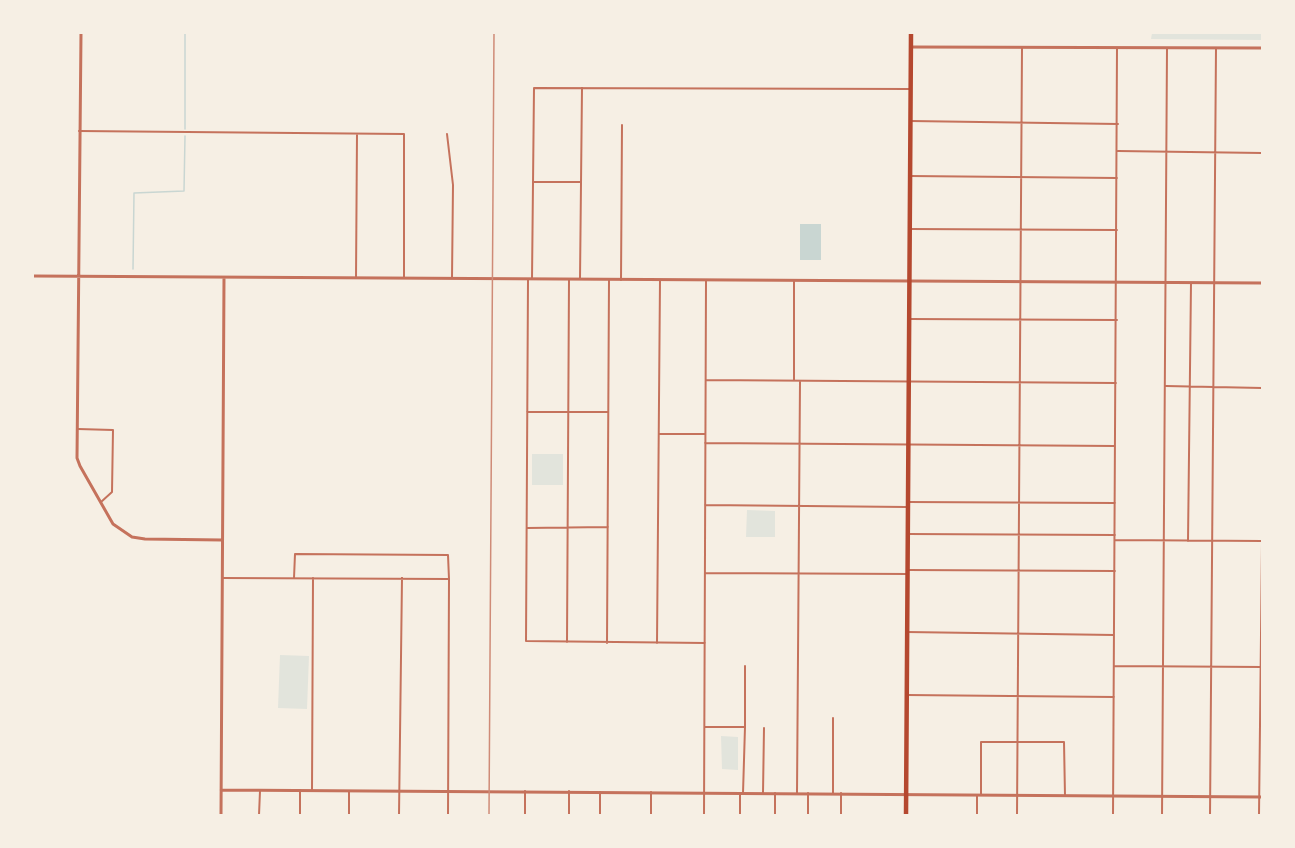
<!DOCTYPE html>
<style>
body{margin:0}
#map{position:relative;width:1295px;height:848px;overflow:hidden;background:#f6efe4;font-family:"Zilla Slab",serif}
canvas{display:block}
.frame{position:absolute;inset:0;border:34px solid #f6efe4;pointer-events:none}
</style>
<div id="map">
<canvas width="1295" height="848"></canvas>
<div class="frame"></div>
</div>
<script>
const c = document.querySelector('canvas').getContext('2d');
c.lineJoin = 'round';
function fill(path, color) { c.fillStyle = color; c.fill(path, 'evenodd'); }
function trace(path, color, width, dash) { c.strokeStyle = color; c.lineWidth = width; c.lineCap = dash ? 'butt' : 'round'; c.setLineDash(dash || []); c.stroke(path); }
const green = new Path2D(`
 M 1152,33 L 1262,33 L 1262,40 L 1151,39 Z
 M 532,454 L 563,454 L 563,485 L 532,485 Z
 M 747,510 L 775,511 L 775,537 L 746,537 Z
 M 280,655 L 309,656 L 307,709 L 278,708 Z
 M 721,736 L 738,737 L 738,770 L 722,769 Z`);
const water = new Path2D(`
 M 800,224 L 821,224 L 821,260 L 800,260 Z`);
const stream = new Path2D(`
 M 185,33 L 185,129
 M 133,269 L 134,193 L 184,191 L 185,136`);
const minor = new Path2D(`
 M 911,121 L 1118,124
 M 79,131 L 404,134 L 404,277
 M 447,134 L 453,185 L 452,278
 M 1118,151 L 1262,153
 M 910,176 L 1117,178
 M 533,182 L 581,182
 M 910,229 L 1117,230
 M 356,278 L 357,134
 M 532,279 L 534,88 L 910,89
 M 580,279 L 582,88
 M 528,280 L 526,641 L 705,643
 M 621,280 L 622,125
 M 794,281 L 794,380
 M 910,319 L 1117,320
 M 706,380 L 1116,383
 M 1166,386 L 1262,388
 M 527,412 L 608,412
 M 78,429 L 113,430 L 112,492 L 101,502
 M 659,434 L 704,434
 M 705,443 L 1115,446
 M 908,502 L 1115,503
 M 705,505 L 906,507
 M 527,528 L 608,527
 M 908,534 L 1115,535
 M 1115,540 L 1262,541
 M 1188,541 L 1191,283
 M 908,570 L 1115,571
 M 705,573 L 908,574
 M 222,578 L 449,579 L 448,815
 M 294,578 L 295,554 L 448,555 L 449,579
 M 907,632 L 1114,635
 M 567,642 L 569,279
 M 607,643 L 609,280
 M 657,643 L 660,280
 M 1114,666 L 1262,667
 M 907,695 L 1114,697
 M 705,727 L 745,727 L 743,793
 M 745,727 L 745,666
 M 300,790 L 300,815
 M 312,790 L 313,578
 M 525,791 L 525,815
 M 569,791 L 569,815
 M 763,793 L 764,728
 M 797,793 L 800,381
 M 833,793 L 833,718
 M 841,793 L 841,815
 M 740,794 L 740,815
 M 981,794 L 981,742 L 1064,742 L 1065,796
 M 259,815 L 260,791
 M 349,815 L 349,791
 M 399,815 L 402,578
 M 600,815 L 600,792
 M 651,815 L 651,792
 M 704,815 L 706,281
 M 775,815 L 775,793
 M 808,815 L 808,793
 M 977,815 L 977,795
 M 1017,815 L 1022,48
 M 1113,815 L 1117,48
 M 1162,815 L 1167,49
 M 1210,815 L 1216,48
 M 1259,815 L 1262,544`);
const tertiary = new Path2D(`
 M 81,33 L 77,458 L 80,466 L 113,524 L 132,537 L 145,539 L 222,540
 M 911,47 L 1262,48
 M 33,276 L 1262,283
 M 221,790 L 1262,797
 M 221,815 L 224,278`);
const trunk = new Path2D(`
 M 906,815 L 911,33`);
const rail = new Path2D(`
 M 489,815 L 494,33`);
fill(green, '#e2e4dc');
fill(water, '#c9d6d2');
trace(stream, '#c9d6d2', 1.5);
trace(minor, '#c5725c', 2);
trace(tertiary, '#c5725c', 3);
trace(trunk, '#b5482f', 4.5);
trace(rail, '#cf8b77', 1.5);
</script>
